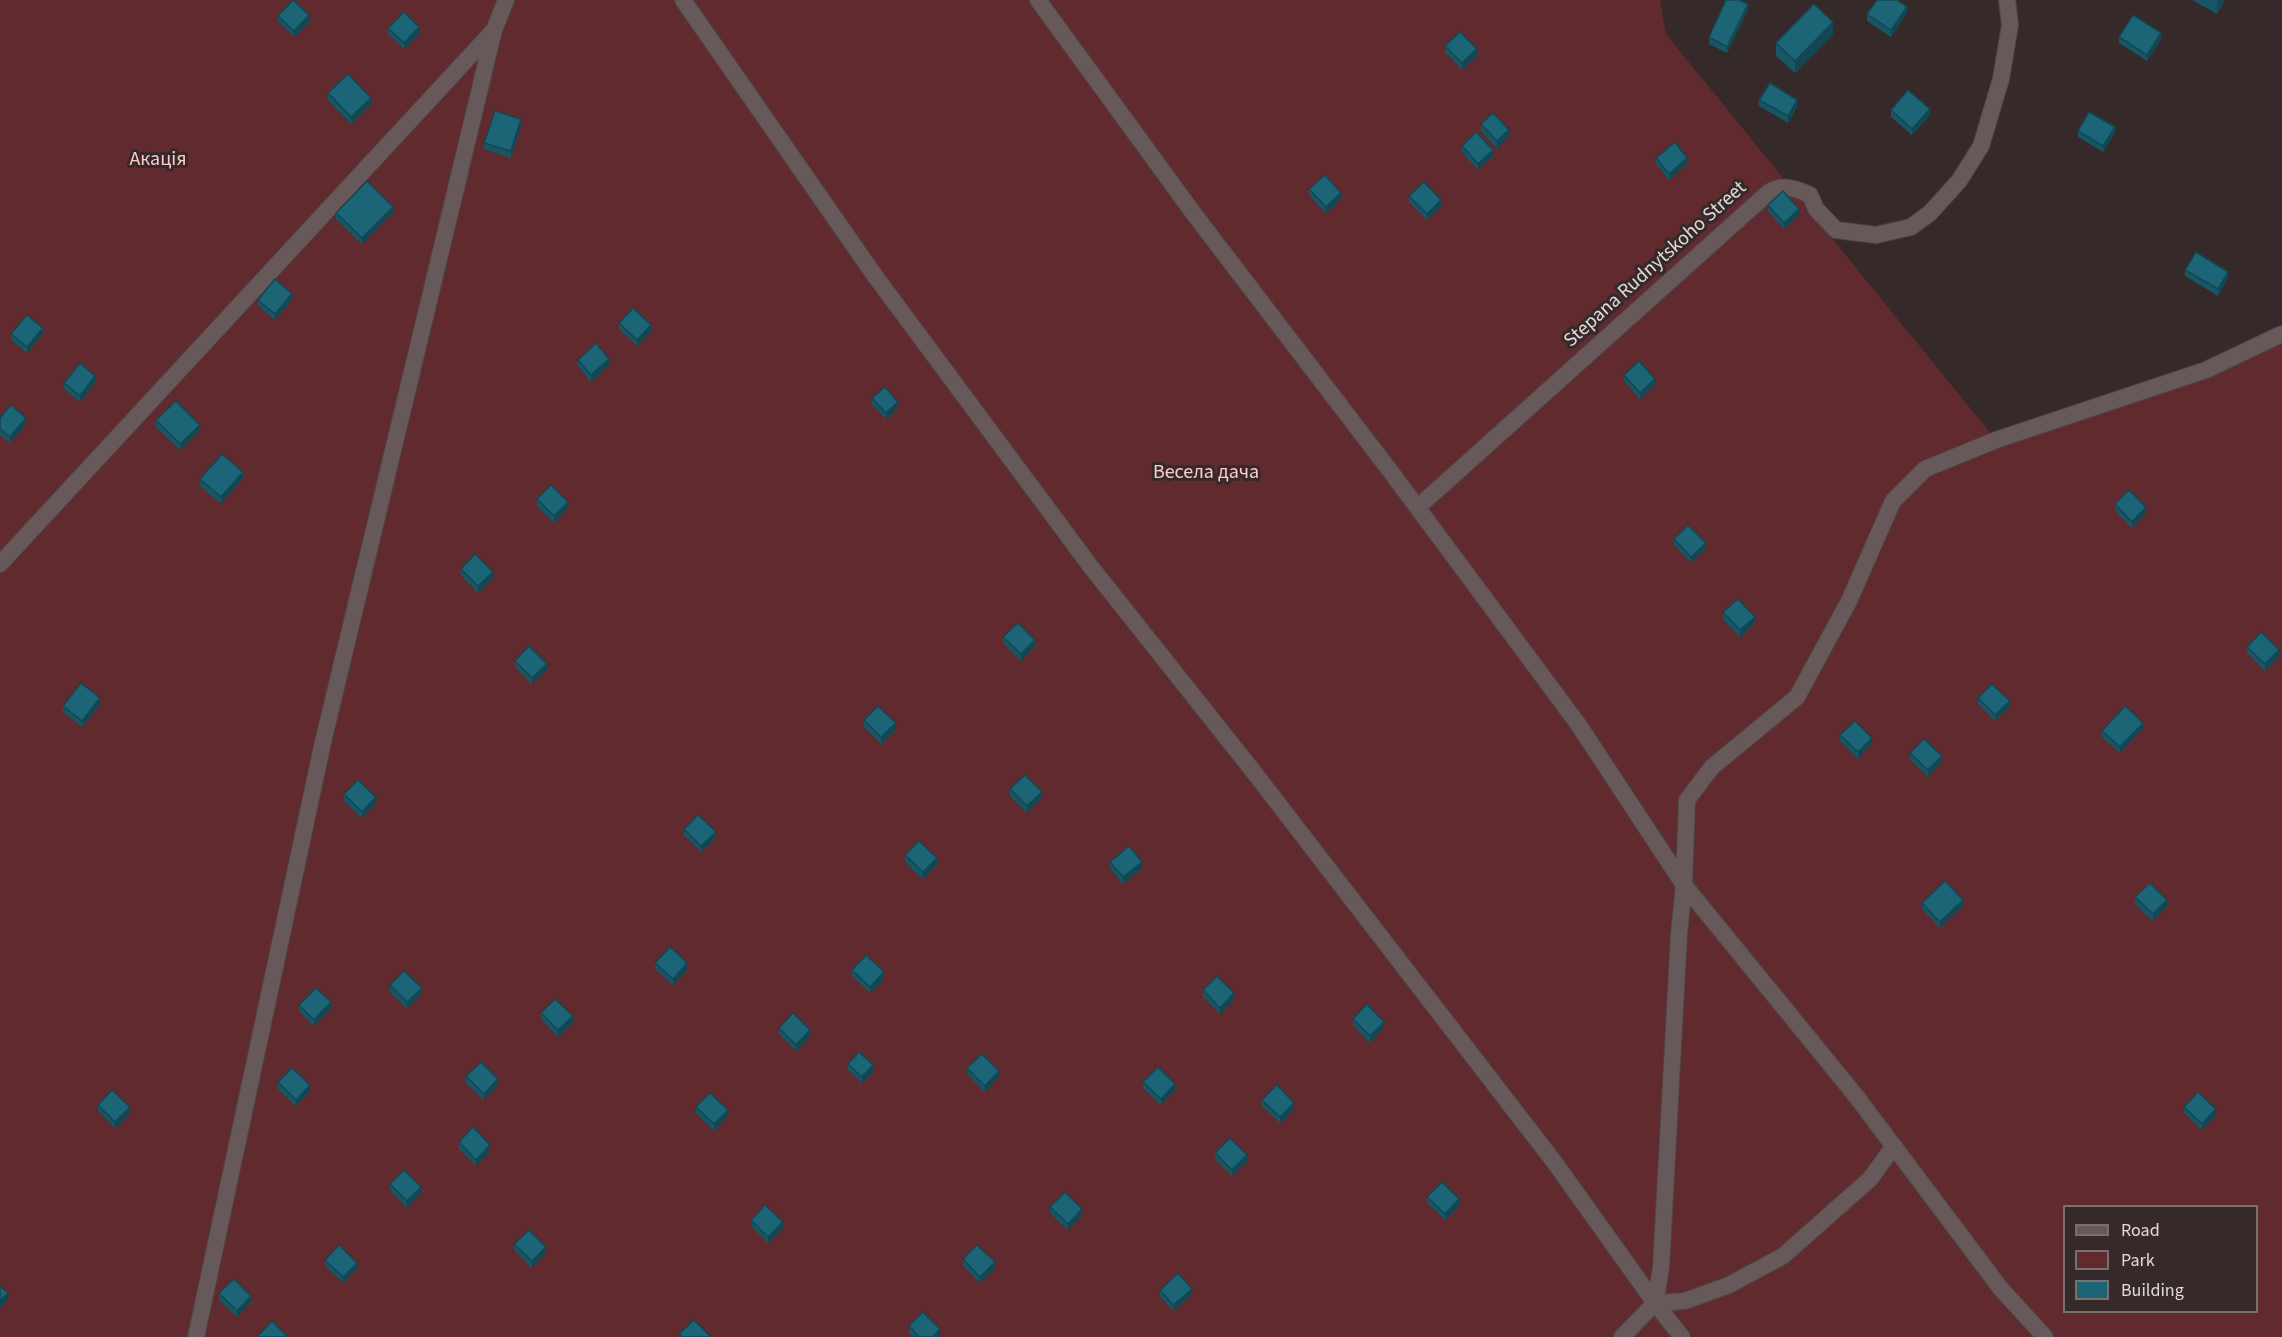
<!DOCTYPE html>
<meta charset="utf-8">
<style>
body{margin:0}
#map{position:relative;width:2282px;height:1337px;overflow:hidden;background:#352929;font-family:"Source Sans 3",sans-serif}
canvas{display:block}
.legend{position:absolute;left:2063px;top:1205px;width:195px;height:108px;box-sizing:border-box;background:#352929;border:2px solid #7a6f6f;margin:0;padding:8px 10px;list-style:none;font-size:18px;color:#e1d9d9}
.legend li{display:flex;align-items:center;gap:12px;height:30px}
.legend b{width:30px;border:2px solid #7a6f6f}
</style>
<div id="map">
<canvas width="2282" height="1337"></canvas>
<ul class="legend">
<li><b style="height:8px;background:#675959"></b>Road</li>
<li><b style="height:16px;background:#602a2f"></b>Park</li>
<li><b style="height:16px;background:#1b6576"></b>Building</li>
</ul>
</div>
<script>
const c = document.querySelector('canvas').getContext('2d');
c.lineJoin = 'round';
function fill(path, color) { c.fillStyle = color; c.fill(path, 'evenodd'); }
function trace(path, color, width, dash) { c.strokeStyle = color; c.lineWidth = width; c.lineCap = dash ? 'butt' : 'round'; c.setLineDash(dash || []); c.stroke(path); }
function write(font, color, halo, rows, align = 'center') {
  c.font = font + ' "Source Sans 3",sans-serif'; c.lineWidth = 6; c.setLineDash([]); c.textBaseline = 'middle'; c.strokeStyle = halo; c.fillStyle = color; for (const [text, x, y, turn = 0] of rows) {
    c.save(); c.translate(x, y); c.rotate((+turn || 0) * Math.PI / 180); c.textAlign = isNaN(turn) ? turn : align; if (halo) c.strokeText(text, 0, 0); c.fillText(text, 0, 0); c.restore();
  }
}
const green = new Path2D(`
 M 0,0 L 1660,0 L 1666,34 L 1996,440 L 2282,334 L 2282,1337 L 0,1337 ZM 2064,1206 L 2256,1206 L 2256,1312 L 2064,1312 Z`);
const minor = new Path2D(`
 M 683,0 L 875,276 L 1091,567 L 1253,771 L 1555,1163 L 1655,1303 L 1682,1337
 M 1038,0 L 1194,214 L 1394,476 L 1578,724 L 1684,885 L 1856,1096 L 2001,1289 L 2045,1337
 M 1418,507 L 1769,192 C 1783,184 1795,188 1810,195 L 1816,209 L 1836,230 L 1876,235 L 1911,227 L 1930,213 L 1959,181 L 1981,146 L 2001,79 L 2010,25 L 2007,0
 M 0,564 L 494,30 L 506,0
 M 1655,1303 L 1685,1301 L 1729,1285 L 1783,1256 L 1870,1179 L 1894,1146
 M 196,1337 L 323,742 L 494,30
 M 1622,1337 L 1655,1303 L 1661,1268 L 1679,934 L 1684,885 L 1687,800 L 1712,767 L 1797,697 L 1849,601 L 1893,501 L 1925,469 L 1996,440 L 2206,370 L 2282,334`);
const wall = new Path2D(`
 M 2192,0 L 2225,0 L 2217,14 Z
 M 1748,10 L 1727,53 L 1709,44 L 1709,37 Z
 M 1907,13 L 1891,37 L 1867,21 L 1867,14 Z
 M 278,16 L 309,22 L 294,37 L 278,22 Z
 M 388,28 L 419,34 L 404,49 L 388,34 Z
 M 1833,35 L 1795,73 L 1776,56 L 1776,43 Z
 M 2119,37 L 2161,40 L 2147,61 L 2119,43 Z
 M 1445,46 L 1477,56 L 1462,70 L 1445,52 Z
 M 328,93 L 371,104 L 351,124 L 328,100 Z
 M 1759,100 L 1797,107 L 1788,123 L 1759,106 Z
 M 1891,110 L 1930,115 L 1912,135 L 1891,117 Z
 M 1481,124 L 1509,136 L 1497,148 L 1481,131 Z
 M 521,126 L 511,158 L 484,149 L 484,143 Z
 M 2078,131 L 2115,133 L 2103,152 L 2078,137 Z
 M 1462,146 L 1493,156 L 1478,170 L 1462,152 Z
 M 1656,158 L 1687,164 L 1669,180 L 1656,164 Z
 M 1309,189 L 1341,199 L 1326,213 L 1309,195 Z
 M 1409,196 L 1441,206 L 1427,220 L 1409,202 Z
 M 1768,205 L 1799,215 L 1784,229 L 1768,211 Z
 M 336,213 L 393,213 L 362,244 L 336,219 Z
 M 2185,270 L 2228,278 L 2218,296 L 2185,276 Z
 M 258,300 L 292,300 L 275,320 L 258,306 Z
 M 619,323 L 651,332 L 637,346 L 619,329 Z
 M 11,334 L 43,334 L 27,353 L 11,340 Z
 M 578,360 L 609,365 L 591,382 L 578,366 Z
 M 1624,375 L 1655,385 L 1640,399 L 1624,381 Z
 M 64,383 L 95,383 L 80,402 L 64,389 Z
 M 872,398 L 898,408 L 886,419 L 872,405 Z
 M 0,418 L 26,424 L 10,443 L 0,435 Z
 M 156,420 L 200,431 L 180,450 L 156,427 Z
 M 243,478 L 221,504 L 200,486 L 200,479 Z
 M 537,499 L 568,508 L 554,523 L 537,506 Z
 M 2115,504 L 2146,513 L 2132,528 L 2115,511 Z
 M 1674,539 L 1706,549 L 1691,563 L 1674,545 Z
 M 461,569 L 493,578 L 478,593 L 461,575 Z
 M 1723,612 L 1755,623 L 1740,637 L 1723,619 Z
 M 1003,637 L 1035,646 L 1021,661 L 1003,643 Z
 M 2247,647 L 2279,656 L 2265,671 L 2247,653 Z
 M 515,661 L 547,670 L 532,684 L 515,667 Z
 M 1978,698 L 2010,707 L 1995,721 L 1978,704 Z
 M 100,705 L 82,727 L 63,712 L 63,706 Z
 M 864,720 L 896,729 L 881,744 L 864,727 Z
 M 2143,729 L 2120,753 L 2102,737 L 2102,731 Z
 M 1840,735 L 1872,744 L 1858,759 L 1840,741 Z
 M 1910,753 L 1942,762 L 1928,777 L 1910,760 Z
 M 1010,789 L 1042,798 L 1027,813 L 1010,796 Z
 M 344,794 L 376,803 L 362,818 L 344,801 Z
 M 684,829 L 716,838 L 701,852 L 684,835 Z
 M 905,855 L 937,864 L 923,879 L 905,862 Z
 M 1110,862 L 1142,868 L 1123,884 L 1110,868 Z
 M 2135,897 L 2167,906 L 2153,921 L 2135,904 Z
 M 1922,903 L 1963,906 L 1940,928 L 1922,909 Z
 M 655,963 L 687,970 L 673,985 L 655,969 Z
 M 852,970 L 884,979 L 870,993 L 852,976 Z
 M 390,985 L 422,994 L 407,1009 L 390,992 Z
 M 1203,990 L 1234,999 L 1220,1014 L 1203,997 Z
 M 299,1005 L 331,1008 L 314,1026 L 299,1011 Z
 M 541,1013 L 573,1022 L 558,1037 L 541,1019 Z
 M 1353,1019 L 1384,1028 L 1370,1043 L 1353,1025 Z
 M 779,1028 L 810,1037 L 796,1051 L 779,1034 Z
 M 848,1064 L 873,1072 L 862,1083 L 848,1070 Z
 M 967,1068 L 999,1077 L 985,1092 L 967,1074 Z
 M 466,1076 L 498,1085 L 484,1100 L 466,1083 Z
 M 278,1082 L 310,1091 L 296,1106 L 278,1089 Z
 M 1143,1082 L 1175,1090 L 1161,1105 L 1143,1088 Z
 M 1262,1100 L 1294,1109 L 1280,1123 L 1262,1106 Z
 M 98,1105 L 130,1114 L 115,1128 L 98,1111 Z
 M 696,1107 L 728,1116 L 714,1131 L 696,1113 Z
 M 2184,1107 L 2216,1115 L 2202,1130 L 2184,1113 Z
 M 459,1142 L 490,1151 L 476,1166 L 459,1149 Z
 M 1215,1153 L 1247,1162 L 1232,1176 L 1215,1159 Z
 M 390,1184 L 421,1193 L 407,1208 L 390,1190 Z
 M 1427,1197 L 1459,1206 L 1445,1220 L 1427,1203 Z
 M 1050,1207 L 1082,1215 L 1068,1230 L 1050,1213 Z
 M 751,1220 L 783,1228 L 768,1243 L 751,1226 Z
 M 514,1244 L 546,1253 L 532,1268 L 514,1250 Z
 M 963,1259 L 995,1268 L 980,1283 L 963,1266 Z
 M 325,1260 L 357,1269 L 343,1283 L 325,1266 Z
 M 1160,1290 L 1192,1295 L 1173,1311 L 1160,1296 Z
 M 219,1293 L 251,1302 L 237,1317 L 219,1300 Z
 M 909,1326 L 940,1335 L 939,1337 L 913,1337 L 909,1333 Z`);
const shadedWall = new Path2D(`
 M 2218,0 L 2225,0 L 2217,14 L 2217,2 Z
 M 1748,4 L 1748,10 L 1727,53 L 1727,47 Z
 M 1907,7 L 1907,13 L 1891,37 L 1891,30 Z
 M 309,15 L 309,22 L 294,37 L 294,31 Z
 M 1833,22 L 1833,35 L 1795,73 L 1795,61 Z
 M 419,27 L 419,34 L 404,49 L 404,43 Z
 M 2161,33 L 2161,40 L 2147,61 L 2147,55 Z
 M 1477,49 L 1477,56 L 1462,70 L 1462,63 Z
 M 371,98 L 371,104 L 351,124 L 351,117 Z
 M 1797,100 L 1797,107 L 1788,123 L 1788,116 Z
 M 1930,109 L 1930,115 L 1912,135 L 1912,129 Z
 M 521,119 L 521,126 L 511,158 L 511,151 Z
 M 2115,127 L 2115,133 L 2103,152 L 2103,146 Z
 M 1509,130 L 1509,136 L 1497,148 L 1497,141 Z
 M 1493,150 L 1493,156 L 1478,170 L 1478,164 Z
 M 1687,158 L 1687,164 L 1669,180 L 1669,174 Z
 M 1341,193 L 1341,199 L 1326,213 L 1326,207 Z
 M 1441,200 L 1441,206 L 1427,220 L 1427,214 Z
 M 393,207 L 393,213 L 362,244 L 362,238 Z
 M 1799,209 L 1799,215 L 1784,229 L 1784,223 Z
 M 2228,272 L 2228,278 L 2218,296 L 2218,289 Z
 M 292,294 L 292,300 L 275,320 L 275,314 Z
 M 651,325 L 651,332 L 637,346 L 637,340 Z
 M 43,328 L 43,334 L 27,353 L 27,347 Z
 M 609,359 L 609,365 L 591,382 L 591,375 Z
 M 95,376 L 95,383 L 80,402 L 80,396 Z
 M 1655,379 L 1655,385 L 1640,399 L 1640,393 Z
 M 898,402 L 898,408 L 886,419 L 886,413 Z
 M 26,418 L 26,424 L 10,443 L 10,437 Z
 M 200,425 L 200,431 L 180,450 L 180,444 Z
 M 243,472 L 243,478 L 221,504 L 221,497 Z
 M 568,502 L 568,508 L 554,523 L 554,516 Z
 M 2146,507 L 2146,513 L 2132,528 L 2132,522 Z
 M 1706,543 L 1706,549 L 1691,563 L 1691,557 Z
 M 493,572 L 493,578 L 478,593 L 478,586 Z
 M 1755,617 L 1755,623 L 1740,637 L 1740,630 Z
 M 1035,640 L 1035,646 L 1021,661 L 1021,654 Z
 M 2279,650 L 2279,656 L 2265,671 L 2265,664 Z
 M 547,664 L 547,670 L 532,684 L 532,678 Z
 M 100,698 L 100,705 L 82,727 L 82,721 Z
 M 2010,701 L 2010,707 L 1995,721 L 1995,715 Z
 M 896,723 L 896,729 L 881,744 L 881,737 Z
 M 2143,723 L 2143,729 L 2120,753 L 2120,747 Z
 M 1872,738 L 1872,744 L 1858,759 L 1858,752 Z
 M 1942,756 L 1942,762 L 1928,777 L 1928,770 Z
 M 1042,792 L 1042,798 L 1027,813 L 1027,806 Z
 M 376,797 L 376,803 L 362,818 L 362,812 Z
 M 716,832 L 716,838 L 701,852 L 701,846 Z
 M 937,858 L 937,864 L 923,879 L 923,872 Z
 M 1142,862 L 1142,868 L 1123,884 L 1123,877 Z
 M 1963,900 L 1963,906 L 1940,928 L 1940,922 Z
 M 2167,900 L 2167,906 L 2153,921 L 2153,914 Z
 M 687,963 L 687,970 L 673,985 L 673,979 Z
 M 884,972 L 884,979 L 870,993 L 870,987 Z
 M 422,988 L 422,994 L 407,1009 L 407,1002 Z
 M 1234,993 L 1234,999 L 1220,1014 L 1220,1008 Z
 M 331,1002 L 331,1008 L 314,1026 L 314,1020 Z
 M 573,1016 L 573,1022 L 558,1037 L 558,1030 Z
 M 1384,1022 L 1384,1028 L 1370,1043 L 1370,1036 Z
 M 810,1030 L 810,1037 L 796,1051 L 796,1045 Z
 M 873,1065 L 873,1072 L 862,1083 L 862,1077 Z
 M 999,1071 L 999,1077 L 985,1092 L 985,1086 Z
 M 498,1079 L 498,1085 L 484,1100 L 484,1094 Z
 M 1175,1084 L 1175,1090 L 1161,1105 L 1161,1099 Z
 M 310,1085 L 310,1091 L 296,1106 L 296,1100 Z
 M 1294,1103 L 1294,1109 L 1280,1123 L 1280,1117 Z
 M 130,1107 L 130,1114 L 115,1128 L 115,1122 Z
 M 2216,1109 L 2216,1115 L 2202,1130 L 2202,1124 Z
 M 728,1110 L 728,1116 L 714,1131 L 714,1124 Z
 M 490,1145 L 490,1151 L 476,1166 L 476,1160 Z
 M 1247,1155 L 1247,1162 L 1232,1176 L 1232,1170 Z
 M 421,1187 L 421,1193 L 407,1208 L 407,1201 Z
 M 1459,1199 L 1459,1206 L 1445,1220 L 1445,1214 Z
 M 1082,1209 L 1082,1215 L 1068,1230 L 1068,1224 Z
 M 783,1222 L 783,1228 L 768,1243 L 768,1237 Z
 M 546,1247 L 546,1253 L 532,1268 L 532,1261 Z
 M 995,1262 L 995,1268 L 980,1283 L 980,1277 Z
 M 357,1263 L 357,1269 L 343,1283 L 343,1277 Z
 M 1192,1289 L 1192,1295 L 1173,1311 L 1173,1305 Z
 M 8,1293 L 8,1299 L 0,1308 L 0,1301 Z
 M 251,1296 L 251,1302 L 237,1317 L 237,1311 Z
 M 940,1329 L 940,1335 L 939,1337 L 933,1337 Z`);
const building = new Path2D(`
 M 293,0 L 309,15 L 294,31 L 278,16 Z
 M 1726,0 L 1739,0 L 1748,4 L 1727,47 L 1709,37 Z
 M 1877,0 L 1897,0 L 1907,7 L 1891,30 L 1867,14 Z
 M 1814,4 L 1833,22 L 1795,61 L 1776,43 Z
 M 404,12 L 419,27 L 404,43 L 388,28 Z
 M 2133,15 L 2161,33 L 2147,55 L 2119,37 Z
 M 1460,32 L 1477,49 L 1462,63 L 1445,46 Z
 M 348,74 L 371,98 L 351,117 L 328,93 Z
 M 1770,83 L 1797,100 L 1788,116 L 1759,100 Z
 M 1908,90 L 1930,109 L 1912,129 L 1891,110 Z
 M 495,111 L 521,119 L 511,151 L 484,143 Z
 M 2089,112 L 2115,127 L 2103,146 L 2078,131 Z
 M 1493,113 L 1509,130 L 1497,141 L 1481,124 Z
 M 1476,132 L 1493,150 L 1478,164 L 1462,146 Z
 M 1675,142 L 1687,158 L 1669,174 L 1656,158 Z
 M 1325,175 L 1341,193 L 1326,207 L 1309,189 Z
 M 367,181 L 393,207 L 362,238 L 336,213 Z
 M 1424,182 L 1441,200 L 1427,214 L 1409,196 Z
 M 1783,191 L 1799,209 L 1784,223 L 1768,205 Z
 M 2196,252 L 2228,272 L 2218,289 L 2185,270 Z
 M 275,279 L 292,294 L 275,314 L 258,300 Z
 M 633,308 L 651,325 L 637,340 L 619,323 Z
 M 27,315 L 43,328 L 27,347 L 11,334 Z
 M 596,343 L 609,359 L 591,375 L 578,360 Z
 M 1639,361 L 1655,379 L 1640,393 L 1624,375 Z
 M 80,363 L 95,376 L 80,396 L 64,383 Z
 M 885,387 L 898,402 L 886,413 L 872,398 Z
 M 176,401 L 200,425 L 180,444 L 156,420 Z
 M 11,405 L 26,418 L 10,437 L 0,429 L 0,418 Z
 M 222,454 L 243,472 L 221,497 L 200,479 Z
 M 551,485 L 568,502 L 554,516 L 537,499 Z
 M 2129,490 L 2146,507 L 2132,522 L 2115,504 Z
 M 1688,525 L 1706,543 L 1691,557 L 1674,539 Z
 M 475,554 L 493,572 L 478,586 L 461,569 Z
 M 1738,599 L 1755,617 L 1740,630 L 1723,612 Z
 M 1018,623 L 1035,640 L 1021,654 L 1003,637 Z
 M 2261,632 L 2279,650 L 2265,664 L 2247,647 Z
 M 529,646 L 547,664 L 532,678 L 515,661 Z
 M 81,683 L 100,698 L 82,721 L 63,706 Z
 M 1992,684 L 2010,701 L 1995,715 L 1978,698 Z
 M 878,706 L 896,723 L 881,737 L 864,720 Z
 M 2125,706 L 2143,723 L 2120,747 L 2102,731 Z
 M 1855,721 L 1872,738 L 1858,752 L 1840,735 Z
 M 1924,739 L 1942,756 L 1928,770 L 1910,753 Z
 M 1025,775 L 1042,792 L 1027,806 L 1010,789 Z
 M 358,780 L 376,797 L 362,812 L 344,794 Z
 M 698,815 L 716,832 L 701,846 L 684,829 Z
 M 919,841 L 937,858 L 923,872 L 905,855 Z
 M 1129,846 L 1142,862 L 1123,877 L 1110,862 Z
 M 1945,881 L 1963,900 L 1940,922 L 1922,903 Z
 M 2150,883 L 2167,900 L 2153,914 L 2135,897 Z
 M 670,947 L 687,963 L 673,979 L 655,963 Z
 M 866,955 L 884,972 L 870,987 L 852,970 Z
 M 404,971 L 422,988 L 407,1002 L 390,985 Z
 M 1217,976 L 1234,993 L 1220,1008 L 1203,990 Z
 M 316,988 L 331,1002 L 314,1020 L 299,1005 Z
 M 555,999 L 573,1016 L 558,1030 L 541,1013 Z
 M 1367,1004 L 1384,1022 L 1370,1036 L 1353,1019 Z
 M 793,1013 L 810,1030 L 796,1045 L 779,1028 Z
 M 859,1052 L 873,1065 L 862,1077 L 848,1064 Z
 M 982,1054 L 999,1071 L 985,1086 L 967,1068 Z
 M 481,1062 L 498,1079 L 484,1094 L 466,1076 Z
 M 1158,1067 L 1175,1084 L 1161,1099 L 1143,1082 Z
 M 292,1068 L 310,1085 L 296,1100 L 278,1082 Z
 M 1277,1085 L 1294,1103 L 1280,1117 L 1262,1100 Z
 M 112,1090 L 130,1107 L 115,1122 L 98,1105 Z
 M 2198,1092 L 2216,1109 L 2202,1124 L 2184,1107 Z
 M 710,1093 L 728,1110 L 714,1124 L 696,1107 Z
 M 473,1127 L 490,1145 L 476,1160 L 459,1142 Z
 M 1230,1138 L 1247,1155 L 1232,1170 L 1215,1153 Z
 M 404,1170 L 421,1187 L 407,1201 L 390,1184 Z
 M 1442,1182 L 1459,1199 L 1445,1214 L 1427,1197 Z
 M 1065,1192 L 1082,1209 L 1068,1224 L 1050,1207 Z
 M 765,1205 L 783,1222 L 768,1237 L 751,1220 Z
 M 529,1230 L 546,1247 L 532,1261 L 514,1244 Z
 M 339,1245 L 357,1263 L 343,1277 L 325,1260 Z
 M 977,1245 L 995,1262 L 980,1277 L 963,1259 Z
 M 1178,1273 L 1192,1289 L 1173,1305 L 1160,1290 Z
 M 234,1279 L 251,1296 L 237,1311 L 219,1293 Z
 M 0,1286 L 8,1293 L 0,1301 Z
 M 923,1312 L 940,1329 L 933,1337 L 919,1337 L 909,1326 Z
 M 694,1320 L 711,1337 L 682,1337 L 679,1334 Z
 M 272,1321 L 288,1337 L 259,1337 L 258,1336 Z`);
const parkNames = [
 ["Акація",158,161],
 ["Весела дача",1206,474]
];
const streetNames = [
 ["Stepana Rudnytskoho Street",1656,265,-42]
];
fill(green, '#602a2f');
trace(minor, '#4f4646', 18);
trace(minor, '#675959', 16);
fill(wall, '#175765');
fill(shadedWall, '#134753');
fill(building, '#1b6576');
trace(building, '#134753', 1.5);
write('20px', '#ffc9ca', '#352929', parkNames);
write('20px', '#e1d9d9', '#352929', streetNames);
</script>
